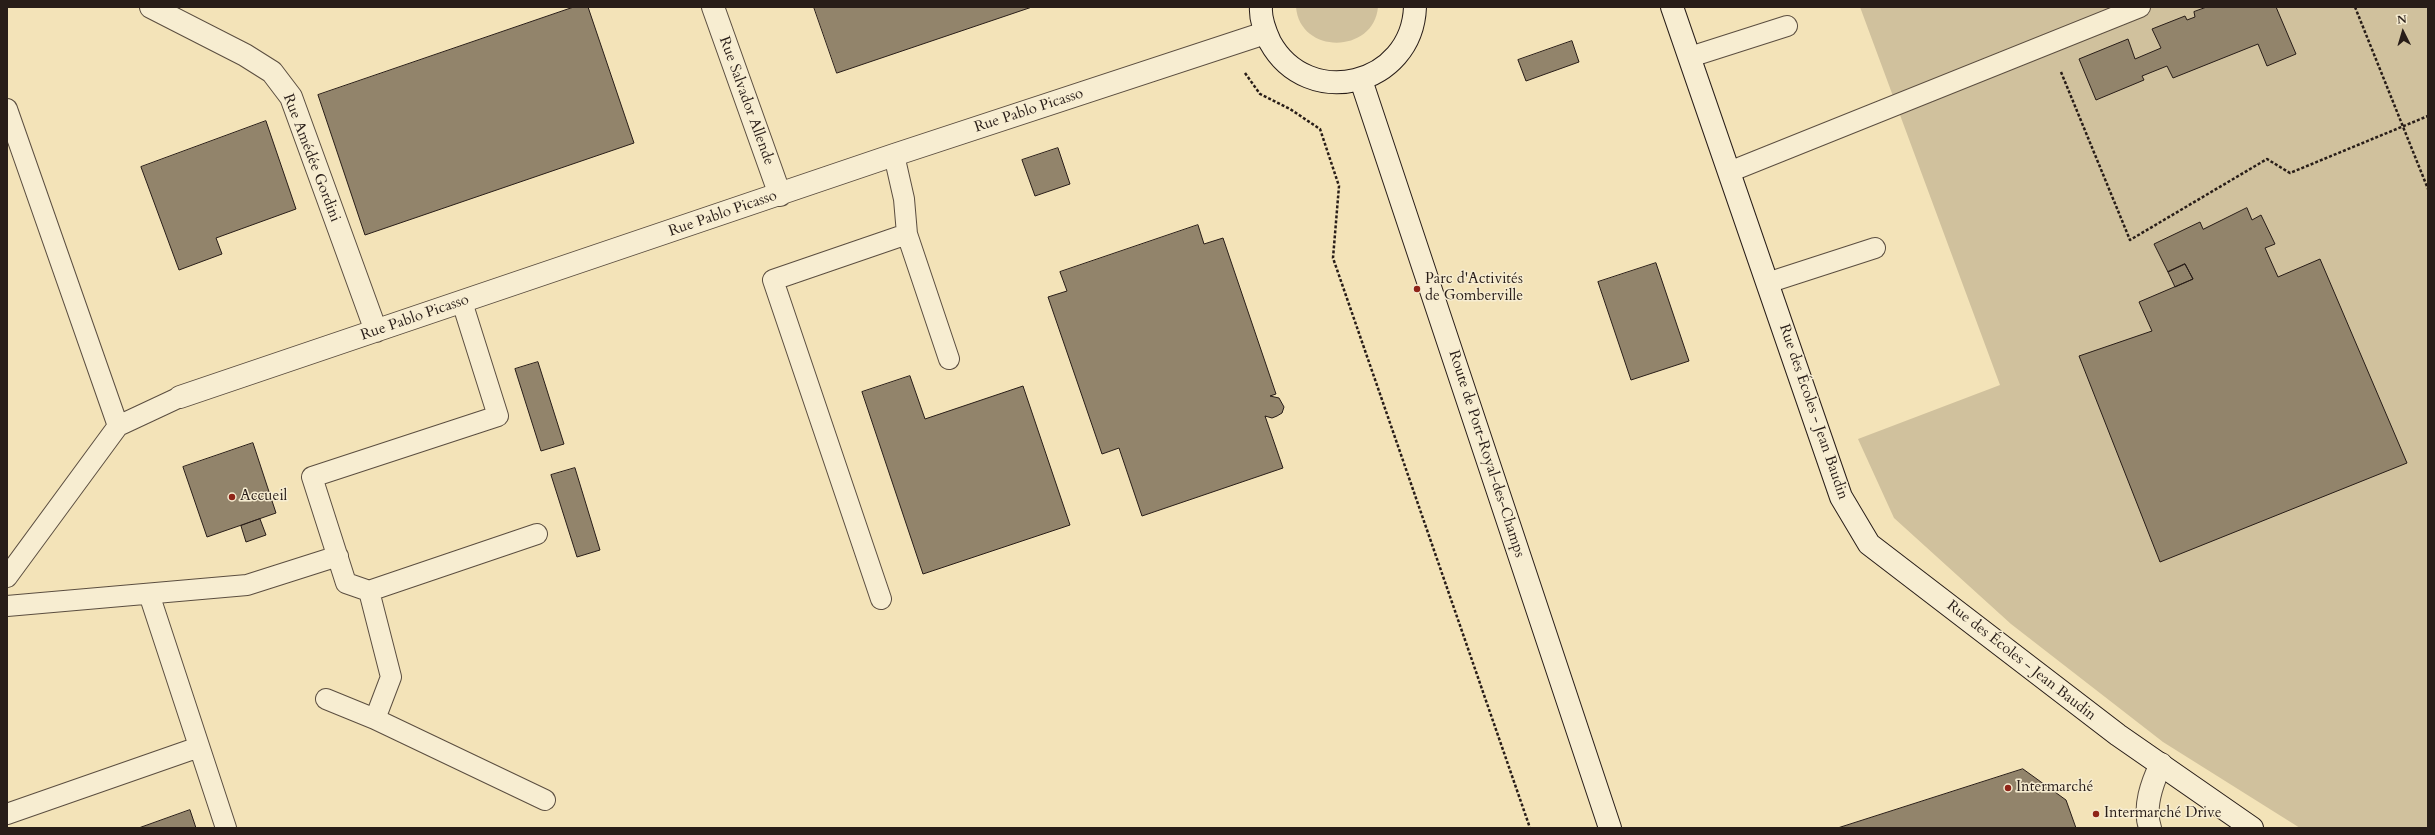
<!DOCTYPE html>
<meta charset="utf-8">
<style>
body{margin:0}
#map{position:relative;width:2435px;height:835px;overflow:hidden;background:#f3e3b8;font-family:Cardo,serif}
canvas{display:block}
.frame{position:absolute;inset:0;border:8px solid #281d18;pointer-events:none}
.north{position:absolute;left:2383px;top:12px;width:40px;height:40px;-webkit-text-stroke:3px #f7edd1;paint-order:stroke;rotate:355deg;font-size:11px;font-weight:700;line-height:16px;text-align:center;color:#281d18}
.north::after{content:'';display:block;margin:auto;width:14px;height:18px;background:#281d18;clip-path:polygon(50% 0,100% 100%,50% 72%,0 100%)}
</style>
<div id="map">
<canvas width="2435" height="835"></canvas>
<div class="frame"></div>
<div class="north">N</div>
</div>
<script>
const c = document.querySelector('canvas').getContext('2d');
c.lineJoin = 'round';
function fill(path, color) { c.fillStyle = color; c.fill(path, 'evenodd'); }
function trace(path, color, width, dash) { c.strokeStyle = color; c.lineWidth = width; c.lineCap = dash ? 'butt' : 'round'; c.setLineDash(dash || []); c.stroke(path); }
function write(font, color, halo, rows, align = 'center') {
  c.font = font + ' Cardo,serif'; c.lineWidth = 3; c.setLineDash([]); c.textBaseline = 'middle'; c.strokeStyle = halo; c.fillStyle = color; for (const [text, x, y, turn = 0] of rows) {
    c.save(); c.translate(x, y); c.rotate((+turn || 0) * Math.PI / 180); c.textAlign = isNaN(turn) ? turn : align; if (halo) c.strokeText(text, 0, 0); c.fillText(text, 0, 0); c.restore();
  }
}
const green = new Path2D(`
 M 1296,7 L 1378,7 C 1374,54 1300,55 1296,7 Z
 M 1860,7 L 2428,7 L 2428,828 L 2300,828 L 2163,742 L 2011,624 L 1894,518 L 1858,439 L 2000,385 Z`);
const building = new Path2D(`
 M 574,7 L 588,7 L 634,143 L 365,235 L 318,95 Z
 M 814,7 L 1032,7 L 837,73 Z
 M 2207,7 L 2276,7 L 2296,54 L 2267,66 L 2258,44 L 2173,78 L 2167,66 L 2142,76 L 2144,80 L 2096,100 L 2079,59 L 2128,39 L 2135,59 L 2161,48 L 2152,29 L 2185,16 L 2187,20 L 2195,17 L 2194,12 Z
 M 1572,41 L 1579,62 L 1526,81 L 1518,60 Z
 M 266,121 L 296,209 L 216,238 L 222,254 L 179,270 L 141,167 Z
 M 1058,148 L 1070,184 L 1035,196 L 1022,160 Z
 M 2247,208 L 2252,220 L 2261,215 L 2275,244 L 2265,248 L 2278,277 L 2320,259 L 2407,463 L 2160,562 L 2079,356 L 2152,331 L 2139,302 L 2193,279 L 2185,264 L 2168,272 L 2154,244 L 2200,222 L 2203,229 Z
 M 1198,225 L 1204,244 L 1223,238 L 1276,394 L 1270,396 L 1279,398 L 1284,407 L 1282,413 L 1277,416 L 1272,418 L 1265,416 L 1283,468 L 1142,516 L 1119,448 L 1102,454 L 1048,297 L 1067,291 L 1060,272 Z
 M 1656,263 L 1689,361 L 1631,380 L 1598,282 Z
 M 2185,264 L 2193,279 L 2175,287 L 2168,272 Z
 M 538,362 L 564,444 L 541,451 L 515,369 Z
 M 910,376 L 925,419 L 1023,386 L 1070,525 L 923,574 L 862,392 Z
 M 253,443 L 276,513 L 207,537 L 183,467 Z
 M 575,468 L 600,550 L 577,557 L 551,475 Z
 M 260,519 L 266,535 L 246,542 L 241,526 Z
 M 2023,769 L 2066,800 L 2076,828 L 1838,828 Z
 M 190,810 L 196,828 L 139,828 Z`);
const path = new Path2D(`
 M 2355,7 L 2428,189
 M 2061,72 L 2130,240 L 2267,159 L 2290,173 L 2428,116
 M 1245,73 L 1260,94 L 1290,109 L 1320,129 L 1339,186 L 1333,258 L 1530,828`);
const lane = new Path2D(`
 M 1690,57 L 1787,26
 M 7,109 L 118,426
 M 894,155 L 904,199 L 907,234 L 949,359
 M 1729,172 L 2140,7
 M 1767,283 L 1875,248
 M 462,302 L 498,416 L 312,477 L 346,583 L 369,591 L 537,534
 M 7,577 L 118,426 L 180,397
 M 369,591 L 391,677 L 375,719
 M 149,594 L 226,828
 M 881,599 L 773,280 L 907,234
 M 7,606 L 247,585 L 338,556
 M 326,699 L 375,719 L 545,800
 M 7,814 L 199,747`);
const street = new Path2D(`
 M 151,7 L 245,55 L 272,72 L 291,97 L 376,331
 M 713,7 L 780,195
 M 180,397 L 894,155 L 1265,33
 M 2150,828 C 2143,807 2152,783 2161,764`);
const secondary = new Path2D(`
 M 1261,7 C 1260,19 1265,31 1270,42 C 1308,111 1412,86 1415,7
 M 1672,7 L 1841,497 L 1869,544 L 2118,735 L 2252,828
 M 1361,80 L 1610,828`);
const markers = [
 [1417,289,4,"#8f2418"],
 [232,497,4,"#8f2418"],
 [2008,788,4,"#8f2418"],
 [2096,814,4,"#8f2418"]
];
const streetNames = [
 ["Rue Salvador Allende",746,101,70],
 ["Rue Pablo Picasso",1029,111,-18],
 ["Rue Amédée Gordini",311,158,69],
 ["Rue Pablo Picasso",723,214,-19],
 ["Rue Pablo Picasso",415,318,-19],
 ["Rue des Écoles - Jean Baudin",1813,412,71],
 ["Route de Port-Royal-des-Champs",1486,454,72],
 ["Rue des Écoles - Jean Baudin",2021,661,38]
];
const poiNames = [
 ["Parc d'Activités",1425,280],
 ["de Gomberville",1425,297],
 ["Accueil",240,497],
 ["Intermarché",2016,788],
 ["Intermarché Drive",2104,814]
];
fill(green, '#d0c19d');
fill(building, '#92846b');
trace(building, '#281d18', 1);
trace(lane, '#5b4e40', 22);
trace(street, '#5b4e40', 24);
trace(secondary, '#281d18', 24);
trace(path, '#281d18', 2.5, [3, 2]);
trace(lane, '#f7edd1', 20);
trace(street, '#f7edd1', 22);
trace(secondary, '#f7edd1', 22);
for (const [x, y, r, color] of markers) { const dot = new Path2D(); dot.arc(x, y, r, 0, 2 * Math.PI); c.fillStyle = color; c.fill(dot); trace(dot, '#f7edd1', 1.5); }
write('15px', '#281d18', '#f7edd1', streetNames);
write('15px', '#281d18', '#f7edd1', poiNames, 'left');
</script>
